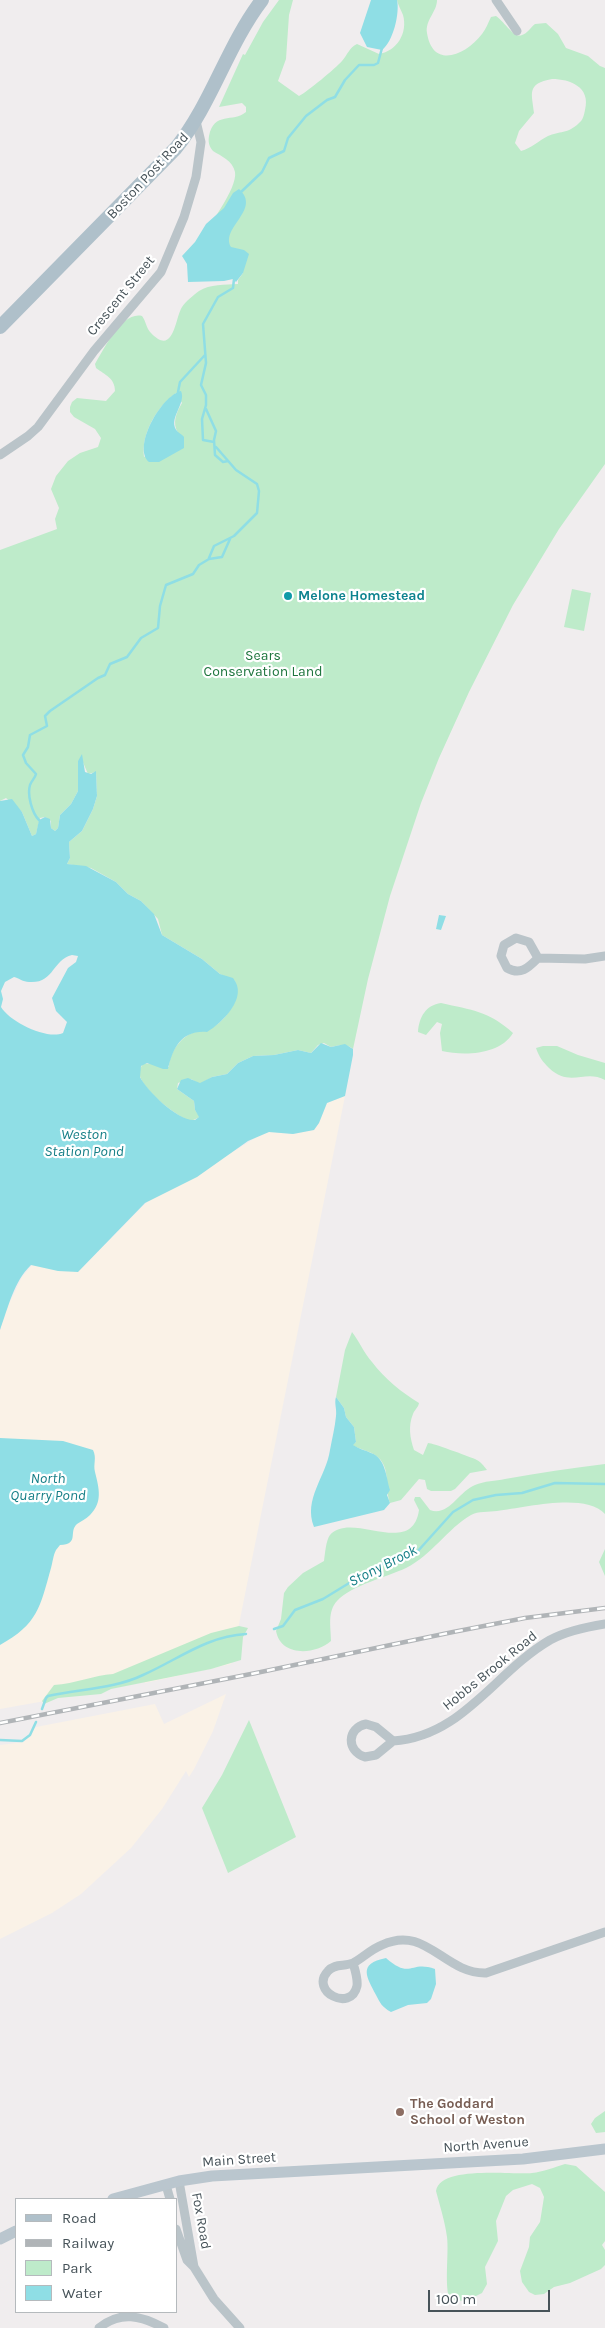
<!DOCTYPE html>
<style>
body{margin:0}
#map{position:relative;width:605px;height:2328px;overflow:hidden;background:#f0edee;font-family:Karla,sans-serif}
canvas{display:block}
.legend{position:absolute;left:15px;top:2198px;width:162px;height:115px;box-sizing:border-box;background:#fff;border:1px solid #b5babd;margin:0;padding:6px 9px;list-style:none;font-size:15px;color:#475359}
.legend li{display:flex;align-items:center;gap:10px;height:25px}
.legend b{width:25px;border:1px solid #b5babd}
.scale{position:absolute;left:428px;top:2290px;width:122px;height:22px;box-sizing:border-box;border:2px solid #475359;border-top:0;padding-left:6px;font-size:15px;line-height:18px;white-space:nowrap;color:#475359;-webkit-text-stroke:4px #fff;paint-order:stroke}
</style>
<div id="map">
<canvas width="605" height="2328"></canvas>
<ul class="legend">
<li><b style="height:6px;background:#afc0ca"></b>Road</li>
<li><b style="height:6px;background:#b0b4b7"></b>Railway</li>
<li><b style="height:14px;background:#beebca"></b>Park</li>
<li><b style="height:14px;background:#8fdee5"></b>Water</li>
</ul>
<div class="scale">100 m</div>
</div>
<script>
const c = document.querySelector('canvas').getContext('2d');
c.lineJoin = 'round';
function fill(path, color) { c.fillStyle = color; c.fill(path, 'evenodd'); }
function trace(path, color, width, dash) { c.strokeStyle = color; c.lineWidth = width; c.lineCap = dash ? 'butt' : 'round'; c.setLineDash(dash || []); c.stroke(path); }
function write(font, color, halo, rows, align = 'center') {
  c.font = font + ' Karla,sans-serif'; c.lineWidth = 4.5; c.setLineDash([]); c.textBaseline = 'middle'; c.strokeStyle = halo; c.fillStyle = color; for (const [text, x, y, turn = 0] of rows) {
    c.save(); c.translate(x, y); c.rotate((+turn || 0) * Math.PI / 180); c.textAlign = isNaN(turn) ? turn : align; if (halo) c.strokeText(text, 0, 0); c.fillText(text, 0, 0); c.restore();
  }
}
const commercial = new Path2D(`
 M 345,1096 L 231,1664 L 145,1683 L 142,1677 L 66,1693 L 45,1701 L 0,1709 L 0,1330 L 5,1312 L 22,1277 L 33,1264 L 44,1267 L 83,1267 L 148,1201 L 178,1186 L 260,1135 L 269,1132 L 293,1134 L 314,1130 L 319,1123 L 327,1103 Z
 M 226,1694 L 213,1731 L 194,1769 L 189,1777 L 186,1771 L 162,1809 L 131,1848 L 81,1894 L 52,1913 L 0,1939 L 0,1745 L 24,1742 L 36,1727 L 155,1704 L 164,1724 Z`);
const green = new Path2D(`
 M 279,0 L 293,0 L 289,15 L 286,59 L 278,81 L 299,96 C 307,92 336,68 342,61 C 348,54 349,48 357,44 L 379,54 C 397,51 408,33 403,15 C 401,10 398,5 397,0 L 437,0 C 437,12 425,20 427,33 C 433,70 466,55 482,34 C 486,29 488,23 491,17 L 496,16 C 504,21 514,39 522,35 C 527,34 531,27 535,24 L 546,23 L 558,34 L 566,48 L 588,56 L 600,66 L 605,68 L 605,464 L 559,529 L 513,605 L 469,692 L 439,758 L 421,803 L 390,896 L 368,979 L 353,1049 C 346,1043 339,1045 331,1047 L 324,1043 L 318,1045 L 311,1053 L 298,1050 L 274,1055 L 253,1056 L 238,1063 L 227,1074 L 212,1077 L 200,1084 L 191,1079 L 178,1083 L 177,1089 L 194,1101 L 195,1110 L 200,1117 L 191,1121 C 176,1117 137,1086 139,1070 L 143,1064 C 149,1062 160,1067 169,1067 C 169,1053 181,1036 195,1032 C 203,1029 204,1032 213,1027 C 222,1022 227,1015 232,1007 C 237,998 238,992 235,981 L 220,974 L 202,959 L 162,935 L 158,919 L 141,901 L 128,894 L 116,882 L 91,868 L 67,864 L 70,858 L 69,842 L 82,831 L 93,809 L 97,796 L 96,772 L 88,774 L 82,760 L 78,761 L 78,791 L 71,804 L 60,815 L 58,828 L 55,831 L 51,828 L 51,821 L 45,817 L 40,818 L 36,834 L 32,836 L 22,812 L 6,798 L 0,801 L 0,550 L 57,529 L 55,519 L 59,508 L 51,489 L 56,476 L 68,461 L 80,453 L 98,447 L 101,438 L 95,429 L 74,417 L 70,412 L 70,407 L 72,402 L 77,398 L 106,401 L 115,391 C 115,378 105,375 96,368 L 95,364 C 104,349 122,311 142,316 C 146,321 146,328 151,333 C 174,357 175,318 182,307 C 186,301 194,295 199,291 C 210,284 225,285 238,284 L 238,280 L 243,273 L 197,243 C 207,229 238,188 235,172 C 233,161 221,156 213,151 C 209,146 208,142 209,136 C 214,111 233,123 246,112 L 246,107 L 242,103 L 219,107 L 243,54 L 245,55 L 263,22 ZM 552,79 C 570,79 591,87 585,110 C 584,115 583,120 579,123 C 568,134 559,131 548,136 C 538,141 532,148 521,151 L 515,143 L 519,131 L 534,113 C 532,93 526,84 552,79 ZM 176,393 L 182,403 C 176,413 172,423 178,433 L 144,457 C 141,433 157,407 176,393 Z
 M 572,589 L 591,593 L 584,631 L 564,627 Z
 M 441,1003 C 472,1010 489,1011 513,1033 C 500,1055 464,1056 442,1051 L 440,1033 L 442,1024 L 437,1022 L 426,1035 L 418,1032 C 419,1017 426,1005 441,1003 Z
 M 543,1046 L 557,1046 L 578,1055 L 605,1063 L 605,1080 C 585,1069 570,1088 549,1068 C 543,1062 539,1057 536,1048 Z
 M 352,1332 C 359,1341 364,1353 372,1362 C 385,1379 401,1392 419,1403 C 418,1408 415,1409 413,1414 C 408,1426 410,1438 414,1450 L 423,1455 L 428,1443 C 433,1443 467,1456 475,1459 C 480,1461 484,1466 487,1470 L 470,1473 L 455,1489 L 451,1491 L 431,1491 L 427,1489 L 425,1480 L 419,1479 L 401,1500 L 390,1503 C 384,1487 392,1466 375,1455 C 369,1451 359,1449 352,1445 L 356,1442 L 354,1427 L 346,1417 L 344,1408 L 336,1397 L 345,1350 Z
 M 605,1464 L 605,1514 C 585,1492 524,1508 497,1511 C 489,1512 478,1511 471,1515 C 447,1529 432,1555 406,1568 C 387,1577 352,1585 337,1601 C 327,1612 331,1627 331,1641 C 315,1655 281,1657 276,1631 L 281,1619 L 284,1593 L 288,1587 L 303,1573 L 324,1561 C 325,1554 326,1540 330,1535 C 351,1510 412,1559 419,1510 L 414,1500 L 415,1497 L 420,1497 L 430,1510 C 449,1517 459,1491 475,1485 C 484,1481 496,1481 505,1479 C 538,1473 572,1468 605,1464 Z
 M 605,1549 L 605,1576 L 599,1562 Z
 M 239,1626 L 248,1628 L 243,1637 L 241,1660 L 211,1669 L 111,1689 L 101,1694 L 58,1698 L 44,1704 L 42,1701 L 54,1685 C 75,1684 94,1675 113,1674 L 211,1633 Z
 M 249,1720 L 296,1837 L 228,1873 L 202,1808 L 222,1775 Z
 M 605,2111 L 605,2132 L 596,2133 L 591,2124 L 595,2118 Z
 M 565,2164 L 576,2166 L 605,2192 L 605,2241 L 602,2245 L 605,2250 L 605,2265 L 601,2269 L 570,2283 L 554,2287 L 544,2294 L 535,2295 L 529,2292 L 522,2282 L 520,2271 L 529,2247 L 530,2237 L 540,2222 L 544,2197 L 540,2188 L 532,2184 L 513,2190 L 506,2196 L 496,2221 L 498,2241 L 485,2267 L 487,2284 L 482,2293 L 466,2301 L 450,2300 C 444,2287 449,2254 447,2237 C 445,2222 440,2206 436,2191 C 440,2165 512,2175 532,2173 C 543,2172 555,2167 565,2164 Z`);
const water = new Path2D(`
 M 371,0 L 397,0 C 400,13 393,42 382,50 L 367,47 L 360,33 Z
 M 239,189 C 262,210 220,227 231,247 L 244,250 L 249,254 L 243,273 L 236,282 L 233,279 L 224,281 L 188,282 L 187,264 L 182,256 L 195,242 L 206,224 L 224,208 L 233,193 Z
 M 181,391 C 187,404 166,420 178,432 C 180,434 183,435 184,437 L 184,448 L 159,462 L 149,462 C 132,447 161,396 181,391 Z
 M 82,754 L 85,772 L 91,774 L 96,771 L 97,796 L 93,809 L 82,831 L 69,842 L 70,858 L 67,864 L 86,866 L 116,882 L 128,894 L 141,901 L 154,914 L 162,935 L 202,959 L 220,974 L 233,978 C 249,997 222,1023 207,1032 C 182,1030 173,1047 168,1069 L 163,1069 L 147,1063 L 141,1066 L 140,1077 C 147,1091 179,1122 195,1120 L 199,1117 L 195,1110 L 194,1101 L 177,1089 L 181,1080 L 188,1078 L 200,1083 L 212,1077 L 227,1074 L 238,1063 L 253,1056 L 274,1055 L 298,1050 L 311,1053 L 321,1043 L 331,1047 L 345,1044 L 353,1049 L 353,1055 L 345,1096 L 327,1103 L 319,1123 L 314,1130 L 293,1134 L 269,1132 L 248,1141 L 197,1177 L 145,1203 L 78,1272 L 58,1271 L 31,1265 C 14,1281 8,1308 0,1330 L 0,801 L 12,799 L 22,812 L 32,836 L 36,834 L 39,820 L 45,817 L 50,819 L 51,828 L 55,831 L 58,828 L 60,815 L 71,804 L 78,791 L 78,761 ZM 72,955 L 78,956 L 76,962 L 68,968 L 52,998 L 56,1011 L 67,1022 L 63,1033 C 47,1040 10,1022 1,1007 L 3,999 L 1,991 L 5,982 L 14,977 C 19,978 23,982 29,982 C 54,984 52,960 72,955 Z
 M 439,915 L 446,916 L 441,930 L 436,929 Z
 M 336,1397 L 344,1408 L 346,1417 L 354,1427 L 356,1442 L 353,1445 C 359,1449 365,1450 371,1453 C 386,1458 386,1478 390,1490 L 387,1495 L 390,1503 L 384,1510 L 314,1527 C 303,1499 326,1477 330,1450 C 332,1439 335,1427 336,1416 C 337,1409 334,1403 336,1397 Z
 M 0,1438 L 63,1441 L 93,1450 C 97,1458 93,1464 95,1472 C 99,1488 103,1502 90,1515 C 86,1519 81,1521 77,1524 C 68,1532 80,1544 60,1545 L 56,1550 C 53,1556 53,1561 51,1568 C 40,1607 38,1624 0,1645 Z
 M 386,1958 C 411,1980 410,1960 435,1969 L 436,1984 L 431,1999 L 427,2003 L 408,2005 L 391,2012 C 382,2007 380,2003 376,1995 C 367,1977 357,1964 386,1958 Z`);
const stream = new Path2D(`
 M 241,192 L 262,172 L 269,158 L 284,151 L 288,138 L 306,116 L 327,100 L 335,97 L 345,80 L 359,65 L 374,65 L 378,63 L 382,48
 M 178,392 L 180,382 L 205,355
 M 206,409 L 216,431 L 214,440 L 215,455 L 223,462 L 228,461
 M 214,442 L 203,440 L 202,419 L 206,405 L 206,395 L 201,385 L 206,363 L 203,324 L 218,297 L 233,288 L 234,279
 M 209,558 L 214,546 L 234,536 L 257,513 L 259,491 L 257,484 L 236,470 L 216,447
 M 39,820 C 32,813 27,795 30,785 C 32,780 35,778 36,774 L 26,763 L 23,755 L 28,747 L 30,735 L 47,726 L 45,716 L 50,711 L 98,678 L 105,675 L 110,664 L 127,657 L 141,638 L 158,628 L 160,606 L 166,585 L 193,574 L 199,565 L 209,559 L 222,557 L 230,539
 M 274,1629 L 283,1626 L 295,1610 L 323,1599 L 377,1566 L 417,1552 L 453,1512 L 473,1500 L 496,1495 L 522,1493 L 555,1483 L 605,1484
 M 42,1709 L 46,1698 L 48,1696 C 79,1689 114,1689 143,1675 C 177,1660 207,1636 246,1634
 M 0,1740 L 22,1741 L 30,1735 L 36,1722`);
const minor = new Path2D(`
 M 496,0 L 517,31
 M 0,455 L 28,436 L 38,427 L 94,351 L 161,272 L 184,217 L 196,177 L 201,142 L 196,121
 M 516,938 L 529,942 L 538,958 C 529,967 521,976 507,968 L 501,956 L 504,945 Z
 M 538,958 L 585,959 L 605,956
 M 366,1724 L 376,1727 L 393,1741 L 376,1755 L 365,1757 C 346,1751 347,1728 366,1724 Z
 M 393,1741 C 462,1737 495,1672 550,1640 C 567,1631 586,1627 605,1624
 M 353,1963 C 355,1970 358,1978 357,1986 C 351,2013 309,1991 328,1971 C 335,1963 344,1967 353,1963 C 360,1960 371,1949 382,1945 C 426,1924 444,1974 486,1973 L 605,1932
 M 179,2181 L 194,2267
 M 166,2185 L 170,2199
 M 176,2229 L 187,2260 L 194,2267 L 214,2299 L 240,2328
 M 99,2328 C 120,2310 142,2316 164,2328`);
const secondary = new Path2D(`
 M 113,2199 L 179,2181 L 212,2176 L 523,2159 L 605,2149
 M 0,2239 L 16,2231`);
const primary = new Path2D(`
 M 0,327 L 176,148 C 212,103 227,46 262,0`);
const rail = new Path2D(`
 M 0,1723 L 256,1673 L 453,1632 L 525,1618 L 605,1608`);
const markers = [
 [288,596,5,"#0f9aa8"],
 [400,2112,5,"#8d6e63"]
];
const streetNames = [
 ["Boston Post Road",148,176,-47],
 ["Crescent Street",121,296,-51],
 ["Hobbs Brook Road",490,1671,-39],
 ["North Avenue",486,2145,-4],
 ["Main Street",239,2160,-4],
 ["Fox Road",201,2221,80]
];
const cultureNames = [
 ["Melone Homestead",298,596]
];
const parkNames = [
 ["Sears",263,656],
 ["Conservation Land",263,672]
];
const educationNames = [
 ["The Goddard",410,2104],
 ["School of Weston",410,2120]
];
const waterNames = [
 ["Weston",84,1135],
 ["Station Pond",84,1152],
 ["North",48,1479],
 ["Quarry Pond",48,1496],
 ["Stony Brook",383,1566,-27]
];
fill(commercial, '#faf2e7');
fill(green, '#beebca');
fill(water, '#8fdee5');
trace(stream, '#8fdee5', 2.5);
trace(minor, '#bac4c9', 9);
trace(secondary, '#bac6ce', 11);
trace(primary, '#afc0ca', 14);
trace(rail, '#b0b4b7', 4.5);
trace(rail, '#fff', 2.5, [8]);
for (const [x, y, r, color] of markers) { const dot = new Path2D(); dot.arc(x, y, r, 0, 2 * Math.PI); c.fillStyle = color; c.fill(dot); trace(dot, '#fff', 2); }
write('14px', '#475359', '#fff', streetNames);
write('bold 14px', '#0d838f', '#fff', cultureNames, 'left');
write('14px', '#1e753e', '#fff', parkNames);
write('bold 14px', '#785e54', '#fff', educationNames, 'left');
write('italic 15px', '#167f87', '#fff', waterNames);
</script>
